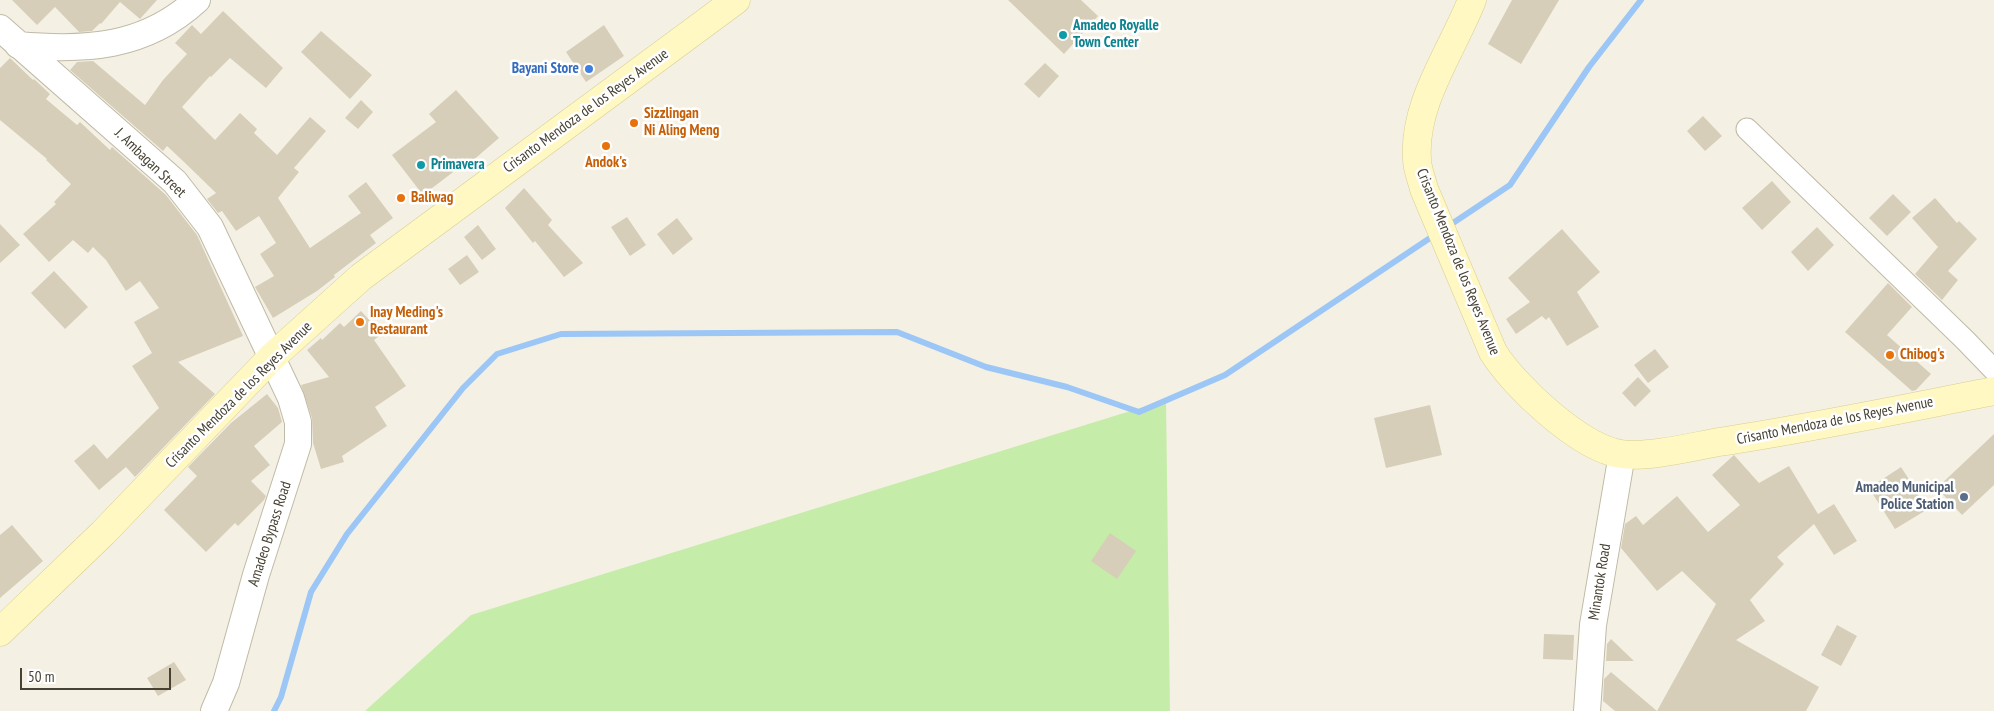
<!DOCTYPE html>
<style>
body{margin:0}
#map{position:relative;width:1994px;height:711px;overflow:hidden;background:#f4f1e4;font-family:"PT Sans Narrow",sans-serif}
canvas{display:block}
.scale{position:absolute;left:20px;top:668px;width:151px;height:22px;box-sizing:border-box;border:2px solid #474234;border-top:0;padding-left:6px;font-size:15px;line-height:18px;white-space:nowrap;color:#474234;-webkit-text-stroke:4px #fff;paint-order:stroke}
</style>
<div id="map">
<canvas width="1994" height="711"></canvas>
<div class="scale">50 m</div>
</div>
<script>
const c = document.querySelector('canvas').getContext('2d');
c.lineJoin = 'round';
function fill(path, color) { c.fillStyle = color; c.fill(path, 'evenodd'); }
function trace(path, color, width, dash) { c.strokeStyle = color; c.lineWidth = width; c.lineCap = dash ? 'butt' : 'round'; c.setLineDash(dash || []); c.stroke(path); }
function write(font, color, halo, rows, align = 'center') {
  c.font = font + ' "PT Sans Narrow",sans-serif'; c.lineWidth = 5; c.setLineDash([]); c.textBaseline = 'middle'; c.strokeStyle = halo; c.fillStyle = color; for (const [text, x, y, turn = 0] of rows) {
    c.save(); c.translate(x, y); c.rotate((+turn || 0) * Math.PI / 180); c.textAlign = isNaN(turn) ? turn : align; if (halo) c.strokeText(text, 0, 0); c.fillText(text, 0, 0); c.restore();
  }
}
const green = new Path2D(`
 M 1166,400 L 1170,711 L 365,711 L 471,615 Z`);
const stream = new Path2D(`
 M 1447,227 L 1510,185 L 1589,67 L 1641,0
 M 274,711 L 281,697 L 311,592 L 347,534 L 463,388 L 497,354 L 561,334 L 897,332 L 986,367 L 1067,387 L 1139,412 L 1225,375 L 1436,234`);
const building = new Path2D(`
 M 12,0 L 157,0 L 140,19 L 120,2 L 101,24 L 100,23 L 92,31 L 79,32 L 55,7 L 37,25 Z
 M 1008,0 L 1081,0 L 1098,16 L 1064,54 Z
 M 1512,0 L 1559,0 L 1521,64 L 1488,44 Z
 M 223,11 L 283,68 L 266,88 L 230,58 L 211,77 L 210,76 L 182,107 L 215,140 L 240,113 L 257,129 L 254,133 L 277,155 L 310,117 L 326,131 L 294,168 L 299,172 L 278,198 L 310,248 L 361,213 L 348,196 L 366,182 L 393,218 L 370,235 L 376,243 L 334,275 L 335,277 L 317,291 L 273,318 L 255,287 L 274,276 L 260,254 L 276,243 L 259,216 L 236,231 L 222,211 L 218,213 L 207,199 L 216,193 L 183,161 L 167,146 L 163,151 L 70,70 L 77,62 L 93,61 L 145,105 L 163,80 L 187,54 L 175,43 L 192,25 L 201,34 Z
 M 604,25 L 624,56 L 586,82 L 566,52 Z
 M 321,31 L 372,75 L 350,99 L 301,52 Z
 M 10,58 L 33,80 L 34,79 L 50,94 L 46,99 L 77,125 L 80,122 L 110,150 L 112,147 L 166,195 L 197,235 L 243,336 L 178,362 L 215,394 L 135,477 L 126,467 L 99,490 L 74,461 L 94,444 L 107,459 L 159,408 L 132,366 L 152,353 L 134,322 L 159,308 L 140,281 L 126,291 L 106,260 L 93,247 L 88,253 L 73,240 L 49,262 L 23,234 L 56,204 L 54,202 L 71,184 L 46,160 L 47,159 L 0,120 L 0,68 Z
 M 1045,63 L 1059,76 L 1039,98 L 1024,84 Z
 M 456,90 L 499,138 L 471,162 L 469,160 L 423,195 L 392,155 L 436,122 L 429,114 Z
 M 361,100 L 373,112 L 358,129 L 345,118 Z
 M 1703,116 L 1722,136 L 1705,151 L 1687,131 Z
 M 1772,181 L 1791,202 L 1762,230 L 1742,208 Z
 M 524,188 L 552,220 L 548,225 L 583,263 L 564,277 L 535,241 L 533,243 L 505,208 Z
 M 1893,194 L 1911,212 L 1887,236 L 1869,218 Z
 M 1935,198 L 1957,223 L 1959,221 L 1977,239 L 1948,271 L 1958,280 L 1942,300 L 1915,274 L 1938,247 L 1912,218 Z
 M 627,217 L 646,245 L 630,256 L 611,227 Z
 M 677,218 L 693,239 L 673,255 L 657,234 Z
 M 0,224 L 20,245 L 0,263 Z
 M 478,225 L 496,249 L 482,260 L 464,237 Z
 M 1817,227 L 1834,245 L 1808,271 L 1791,252 Z
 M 1562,229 L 1600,272 L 1577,292 L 1599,327 L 1567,346 L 1549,317 L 1546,320 L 1542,316 L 1516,334 L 1506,319 L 1530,302 L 1508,278 Z
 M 467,255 L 479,272 L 460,285 L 448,269 Z
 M 54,271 L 88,307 L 65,329 L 31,293 Z
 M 1888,283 L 1912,307 L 1887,335 L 1931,374 L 1916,390 L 1912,391 L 1845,332 Z
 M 361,311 L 382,334 L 374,340 L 406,386 L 375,407 L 387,426 L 342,456 L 344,462 L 321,469 L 313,443 L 312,418 L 301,385 L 329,377 L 307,350 L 321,338 L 322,340 L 340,323 L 344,327 Z
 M 1655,349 L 1669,367 L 1648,383 L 1634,365 Z
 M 1638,377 L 1651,391 L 1635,407 L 1622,393 Z
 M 267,394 L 278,408 L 282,422 L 254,446 L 270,465 L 251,481 L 266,496 L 264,500 L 238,526 L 235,523 L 206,552 L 164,510 L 197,476 L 188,467 L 231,423 Z
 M 1430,405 L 1442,455 L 1386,468 L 1374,418 Z
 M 1994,434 L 1994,485 L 1962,515 L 1937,488 Z
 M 1734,455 L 1759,483 L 1789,466 L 1818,514 L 1834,504 L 1857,541 L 1834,555 L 1814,524 L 1777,557 L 1784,564 L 1750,600 L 1765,621 L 1736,640 L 1819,687 L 1806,711 L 1615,711 L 1603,701 L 1604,679 L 1611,672 L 1657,711 L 1716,604 L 1682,571 L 1657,591 L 1621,548 L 1625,524 L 1636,516 L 1643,525 L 1677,496 L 1708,532 L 1740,505 L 1712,475 Z
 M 1901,467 L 1928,509 L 1895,529 L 1869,488 Z
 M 12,525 L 43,561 L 0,598 L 0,535 Z
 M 1110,533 L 1136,551 L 1117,579 L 1091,561 Z
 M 1837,625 L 1857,636 L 1841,666 L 1821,655 Z
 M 1544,634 L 1574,635 L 1573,660 L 1543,659 Z
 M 1611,639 L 1634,661 L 1606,661 L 1607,644 Z
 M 174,662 L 186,680 L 158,696 L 147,678 Z`);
const minor = new Path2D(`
 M 1747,129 L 1965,340 L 1994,370`);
const tertiary = new Path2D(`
 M 0,28 L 175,182 L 210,227 L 291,398 L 298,422 L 298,444 L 256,575 L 226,683 L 214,711
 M 18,45 C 85,51 145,48 197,0
 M 1587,711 L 1593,625 L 1622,454`);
const secondary = new Path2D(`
 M 1472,0 C 1452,51 1413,103 1417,159 C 1417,169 1422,180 1424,189 L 1493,352 C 1514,386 1580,448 1621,454 C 1648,458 1691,447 1719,442 C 1811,428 1902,409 1994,391
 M 0,632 L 103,533 L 272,357 L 361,277 L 736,0`);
const markers = [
 [1063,35,5,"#0f9aa8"],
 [589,69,5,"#3f7fe0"],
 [634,123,5,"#e8710a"],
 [606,146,5,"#e8710a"],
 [421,165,5,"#0f9aa8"],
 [401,198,5,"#e8710a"],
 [360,322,5,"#e8710a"],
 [1890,355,5,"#e8710a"],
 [1964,497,5,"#5c6f8a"]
];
const cultureNames = [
 ["Amadeo Royalle",1073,26],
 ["Town Center",1073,43],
 ["Primavera",431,165]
];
const shopNames = [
 ["Bayani Store",579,69]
];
const streetNames = [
 ["Crisanto Mendoza de los Reyes Avenue",586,111,-36],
 ["J. Ambagan Street",150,163,44],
 ["Crisanto Mendoza de los Reyes Avenue",1458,262,68],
 ["Crisanto Mendoza de los Reyes Avenue",239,395,-45],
 ["Crisanto Mendoza de los Reyes Avenue",1835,421,-11],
 ["Amadeo Bypass Road",270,534,-72],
 ["Minantok Road",1600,582,-81]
];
const foodNames = [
 ["Sizzlingan",644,114],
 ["Ni Aling Meng",644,131],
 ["Andok's",606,163,"center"],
 ["Baliwag",411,198],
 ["Inay Meding's",370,313],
 ["Restaurant",370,330],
 ["Chibog's",1900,355]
];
const serviceNames = [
 ["Amadeo Municipal",1954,488],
 ["Police Station",1954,505]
];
fill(green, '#c6eca9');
trace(stream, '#9bc6f6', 6);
fill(building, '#d6ceb9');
trace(minor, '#c0baa6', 23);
trace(tertiary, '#c0baa6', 28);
trace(secondary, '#d7ce90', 29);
trace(minor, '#fff', 21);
trace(tertiary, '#fff', 26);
trace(secondary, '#fff8c3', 28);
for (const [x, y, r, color] of markers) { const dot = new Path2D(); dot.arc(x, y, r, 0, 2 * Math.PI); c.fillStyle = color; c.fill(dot); trace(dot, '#fff', 2); }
write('bold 15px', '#0d838f', '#fff', cultureNames, 'left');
write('bold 15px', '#366cbe', '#fff', shopNames, 'right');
write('15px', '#474234', '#fff', streetNames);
write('bold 15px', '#c56008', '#fff', foodNames, 'left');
write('bold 15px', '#4e5e75', '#fff', serviceNames, 'right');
</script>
